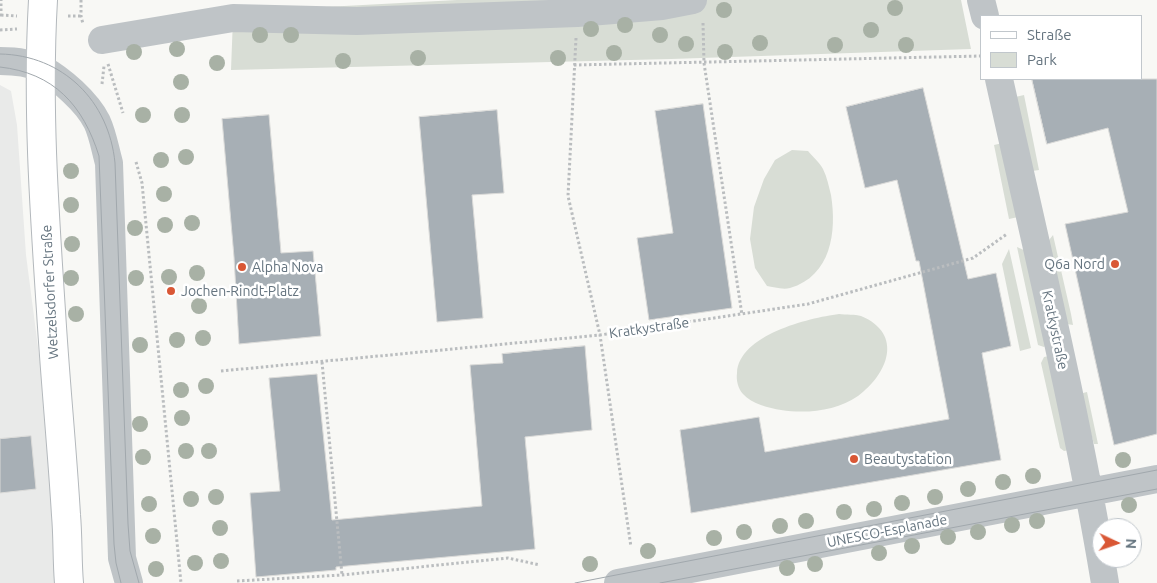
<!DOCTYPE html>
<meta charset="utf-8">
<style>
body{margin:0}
#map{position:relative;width:1157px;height:583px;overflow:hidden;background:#f8f8f5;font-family:Ubuntu,sans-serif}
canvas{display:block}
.legend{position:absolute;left:980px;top:15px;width:162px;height:65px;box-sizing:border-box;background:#fff;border:1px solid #c1c7cc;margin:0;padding:6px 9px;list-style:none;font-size:15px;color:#65747f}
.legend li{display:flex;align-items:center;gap:10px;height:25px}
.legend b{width:25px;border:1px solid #c1c7cc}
.north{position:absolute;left:1092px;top:518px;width:50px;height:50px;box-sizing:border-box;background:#fff;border:1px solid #c1c7cc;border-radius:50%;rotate:93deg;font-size:14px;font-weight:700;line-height:20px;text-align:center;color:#65747f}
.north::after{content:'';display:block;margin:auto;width:18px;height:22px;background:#d95735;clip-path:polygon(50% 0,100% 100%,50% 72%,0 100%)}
</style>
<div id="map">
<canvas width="1157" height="583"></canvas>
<ul class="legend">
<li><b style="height:6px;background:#fff"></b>Straße</li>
<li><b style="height:14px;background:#d8ddd5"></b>Park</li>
</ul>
<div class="north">N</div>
</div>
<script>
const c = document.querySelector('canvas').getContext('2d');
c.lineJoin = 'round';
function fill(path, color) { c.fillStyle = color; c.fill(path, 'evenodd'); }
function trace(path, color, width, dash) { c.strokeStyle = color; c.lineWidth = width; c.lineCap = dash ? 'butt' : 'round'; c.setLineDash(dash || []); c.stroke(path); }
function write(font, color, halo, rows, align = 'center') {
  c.font = font + ' Ubuntu,sans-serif'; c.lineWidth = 5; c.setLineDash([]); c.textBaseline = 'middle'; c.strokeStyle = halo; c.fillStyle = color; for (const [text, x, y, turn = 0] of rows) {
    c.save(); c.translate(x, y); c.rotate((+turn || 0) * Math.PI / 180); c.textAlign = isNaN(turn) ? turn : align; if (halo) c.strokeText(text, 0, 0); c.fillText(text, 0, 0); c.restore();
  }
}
const built = new Path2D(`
 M 0,85 L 11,91 L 17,125 L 26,255 L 42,378 L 58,583 L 0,583 Z`);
const green = new Path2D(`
 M 457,0 L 961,0 L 971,49 L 671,59 L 231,70 L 233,18 L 231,12 Z
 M 1024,95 L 1039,170 L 1026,172 L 1011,98 Z
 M 1007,142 L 1023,216 L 1009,219 L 994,145 Z
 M 792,150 L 808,151 C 813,157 820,163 823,169 C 827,177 829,187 831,195 C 837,232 831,276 790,288 C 783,290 773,287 767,286 L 755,268 L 750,239 L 754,207 L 764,179 L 775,160 Z
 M 1053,235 L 1071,314 L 1073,325 L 1067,324 L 1046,244 Z
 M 1017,247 L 1026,251 L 1047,345 L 1044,347 L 1038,345 Z
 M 1009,249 L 1031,348 L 1020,351 L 1002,264 Z
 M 839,314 C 846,315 855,314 861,316 C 904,334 888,374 858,396 C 837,411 806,414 781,410 C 769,408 752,404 743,394 C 738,389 736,380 737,373 C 739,335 808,318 839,314 Z
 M 1049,356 L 1069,450 L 1064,451 L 1060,448 L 1041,363 L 1044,357 Z
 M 1087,392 L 1098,444 L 1094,444 L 1079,394 Z`);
const building = new Path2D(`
 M 1032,79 L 1157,79 L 1157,434 L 1114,445 L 1065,224 L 1128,212 L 1108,128 L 1047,144 Z
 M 923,88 L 968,279 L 996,273 L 1011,346 L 982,353 L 1001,460 L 691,513 L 680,430 L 759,417 L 765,452 L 949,419 L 919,261 L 916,261 L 897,180 L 865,188 L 846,107 Z
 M 703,104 L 732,308 L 649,320 L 637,238 L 673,233 L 655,111 Z
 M 497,110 L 504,193 L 472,195 L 483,318 L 437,322 L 419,117 Z
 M 269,115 L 281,253 L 313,251 L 321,336 L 239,344 L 234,257 L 222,119 Z
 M 585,346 L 592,430 L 525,437 L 535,549 L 336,567 L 336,570 L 256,577 L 250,493 L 280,491 L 269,378 L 317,374 L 332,520 L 482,506 L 470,365 L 503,363 L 502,354 Z
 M 31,436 L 36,489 L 0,493 L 0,439 Z`);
const path = new Path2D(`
 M 81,0 L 81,16 L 83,24
 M 0,15 L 1,15 L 1,0
 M 1,15 L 17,16
 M 68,16 L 81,16
 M 703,23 L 704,63 L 742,315
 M 0,30 L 17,29
 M 576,38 L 568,196 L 600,335 L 631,547
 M 108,64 L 123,113
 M 574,65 L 981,56
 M 102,84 L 104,66
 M 136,162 L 142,183 L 181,583
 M 322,362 L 342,575
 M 221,371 L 600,335 L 808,304 L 973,258 L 1007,234
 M 237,581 L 342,575 L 508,558 L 540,565`);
const minor = new Path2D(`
 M 981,0 L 985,16
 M 102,40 L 233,18 L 357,21 L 577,13 L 662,6 L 693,0
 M 0,61 C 14,61 29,62 42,69 C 61,79 87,102 97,122 C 103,135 105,149 109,163 L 122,558 L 129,583
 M 999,79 C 1036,246 1077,414 1105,583
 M 618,583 L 1157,479`);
const major = new Path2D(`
 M 43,0 C 37,103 44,207 51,311 C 55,379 62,447 66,515 C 68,537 67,560 69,583`);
const tram = new Path2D(`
 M 0,54 C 63,55 109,101 115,163 L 128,524 L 130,551 L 139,583
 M 0,67 C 54,73 83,105 99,156 L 114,544 L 116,563 L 121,583
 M 575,583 L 1157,470
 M 660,583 L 1157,489`);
const trees = [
 [895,8],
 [724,10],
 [625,25],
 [591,29],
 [871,30],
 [260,35],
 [291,35],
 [660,35],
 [760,43],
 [686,44],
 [835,45],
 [906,45],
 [177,49],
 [134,52],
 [725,52],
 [614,53],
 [418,58],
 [558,58],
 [343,61],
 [217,63],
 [181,82],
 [143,115],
 [182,115],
 [186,157],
 [161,160],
 [71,171],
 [164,194],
 [71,205],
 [192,223],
 [165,225],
 [135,228],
 [72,244],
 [197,273],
 [169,277],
 [71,278],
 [136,278],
 [199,306],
 [76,314],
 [203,338],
 [177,340],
 [140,345],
 [206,386],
 [181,390],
 [182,418],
 [140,424],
 [186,451],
 [209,451],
 [143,457],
 [1123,460],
 [1033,476],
 [1003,482],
 [968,489],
 [216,497],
 [935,497],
 [191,499],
 [902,503],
 [149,504],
 [1129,505],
 [874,509],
 [844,512],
 [806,521],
 [1037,521],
 [1012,525],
 [780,526],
 [220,528],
 [744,532],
 [978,532],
 [153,536],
 [948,537],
 [714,538],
 [912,546],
 [648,551],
 [879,553],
 [221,561],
 [195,563],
 [590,564],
 [815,564],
 [787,568],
 [156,569]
];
const markers = [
 [1115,264,5,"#d95735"],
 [242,267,5,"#d95735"],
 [171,291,5,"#d95735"],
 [854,459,5,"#d95735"]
];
const poiNames = [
 ["Q6a Nord",1105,264,"right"],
 ["Alpha Nova",252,267],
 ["Jochen-Rindt-Platz",181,291],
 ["Beautystation",864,459]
];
const streetNames = [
 ["Wetzelsdorfer Straße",50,292,-93],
 ["Kratkystraße",649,328,-8],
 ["Kratkystraße",1055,330,78],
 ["UNESCO-Esplanade",887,531,-11]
];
fill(built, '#e9eae9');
fill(green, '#d8ddd5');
fill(building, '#a7afb5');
trace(building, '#dadad8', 1);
trace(major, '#b3b8bc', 30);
trace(path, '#babdbf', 3, [2.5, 2.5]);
trace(minor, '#bfc4c7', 28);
trace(major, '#fff', 28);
trace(tram, '#a1a8ad', 1);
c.fillStyle = '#a8b1a5';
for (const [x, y] of trees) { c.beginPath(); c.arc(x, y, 8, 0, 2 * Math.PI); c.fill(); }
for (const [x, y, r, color] of markers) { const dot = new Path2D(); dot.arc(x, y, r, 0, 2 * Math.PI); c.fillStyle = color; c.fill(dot); trace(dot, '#fff', 2); }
write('14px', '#65747f', '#fff', poiNames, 'left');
write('14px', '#65747f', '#fff', streetNames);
</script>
